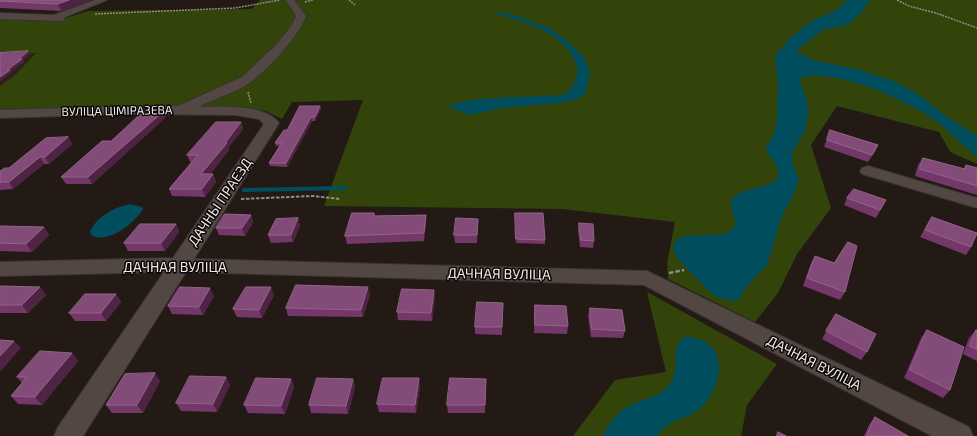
<!DOCTYPE html>
<meta charset="utf-8">
<style>
body{margin:0}
canvas{display:block;background:#231915}
</style>
<canvas width="977" height="436"></canvas>
<script>
const c = document.querySelector('canvas').getContext('2d');
c.lineJoin = 'round';
function fill(path, color) { c.fillStyle = color; c.fill(path, 'evenodd'); }
function trace(path, color, width, dash) { c.strokeStyle = color; c.lineWidth = width; c.lineCap = dash ? 'butt' : 'round'; c.setLineDash(dash || []); c.stroke(path); }
function write(font, color, halo, rows, align = 'center') {
  c.font = font + ' "Exo 2",sans-serif'; c.lineWidth = 3; c.setLineDash([]); c.textBaseline = 'middle'; c.strokeStyle = halo; c.fillStyle = color; for (const [text, x, y, turn = 0] of rows) {
    c.save(); c.translate(x, y); c.rotate((+turn || 0) * Math.PI / 180); c.textAlign = isNaN(turn) ? turn : align; if (halo) c.strokeText(text, 0, 0); c.fillText(text, 0, 0); c.restore();
  }
}
const built = new Path2D(`
 M 36,52 L 14,76 L 0,86 L 0,55 Z`);
const green = new Path2D(`
 M 260,0 L 977,0 L 977,164 L 950,152 L 939,132 L 837,106 L 811,145 L 831,208 L 797,254 L 778,293 L 755,322 L 668,279 L 667,263 L 675,222 L 563,209 L 324,206 L 363,100 L 292,102 L 282,119 L 266,111 L 236,107 L 0,109 L 0,86 L 14,76 L 36,53 L 0,55 L 0,18 L 60,20 L 88,11 L 252,9 Z
 M 647,292 L 777,364 L 747,405 L 741,436 L 573,436 L 615,380 L 666,372 Z`);
const water = new Path2D(`
 M 845,0 L 870,0 L 862,12 L 849,24 L 823,30 L 798,49 L 798,52 L 816,61 L 857,69 L 894,81 L 921,96 L 947,117 L 977,136 L 977,156 C 961,145 948,129 933,119 C 906,100 833,67 801,78 L 800,81 L 807,100 L 808,114 L 805,131 L 792,153 L 793,164 L 799,180 L 794,193 L 782,216 L 767,265 L 746,287 L 739,300 L 733,301 L 714,296 L 679,260 C 656,224 714,241 729,232 C 746,222 723,208 734,197 C 744,187 766,190 778,178 C 781,165 769,159 766,148 L 774,134 L 777,122 L 778,87 L 775,56 L 790,38 L 813,20 L 835,11 L 846,2 Z
 M 495,11 L 514,15 L 549,28 L 566,40 L 584,57 L 590,73 L 586,93 L 577,99 L 561,103 L 502,108 L 469,115 L 449,107 C 458,96 542,97 560,95 C 573,92 574,83 578,70 C 569,33 527,23 495,13 Z
 M 130,204 L 142,207 L 143,209 C 134,224 109,243 92,236 L 90,232 C 96,217 115,207 130,204 Z
 M 689,337 C 730,342 724,385 701,408 C 688,420 666,419 658,436 L 603,436 C 607,427 615,415 624,409 C 638,399 655,400 668,387 C 681,372 670,353 682,338 Z`);
const stream = new Path2D(`
 M 244,190 L 345,188`);
const pathFar2 = new Path2D(`
 M 349,0 L 355,5
 M 897,0 L 909,6 L 936,13 L 977,28
 M 305,2 L 313,0
 M 95,14 L 235,8 L 280,0
 M 248,92 L 251,103`);
const pathFar1 = new Path2D(`
 M 241,199 L 313,196 L 340,199`);
const path = new Path2D(`
 M 669,273 L 684,270`);
const minor = new Path2D(`
 M 95,0 L 107,0 L 65,17 L 64,20 L 61,21 L 0,19 L 0,13 L 54,15 Z
 M 286,0 L 294,0 L 306,16 C 298,37 269,68 251,82 C 239,91 212,100 198,107 C 219,107 265,103 279,123 L 194,259 L 647,271 L 969,427 L 973,436 L 932,436 L 644,285 L 186,272 L 83,436 L 54,436 L 58,427 L 164,272 L 0,276 L 0,262 L 173,258 L 264,124 L 259,119 L 235,115 L 129,114 L 0,118 L 0,110 L 129,106 L 178,106 L 242,77 L 276,45 L 292,25 L 296,16 Z
 M 868,166 L 977,198 L 977,208 L 862,174 L 860,171 L 862,168 Z`);
const wall = new Path2D(`
 M 0,0 L 91,0 L 61,11 L 0,8 Z
 M 320,106 L 321,109 L 315,121 L 312,121 L 287,167 L 270,166 L 269,163 L 279,146 L 276,146 L 275,143 L 287,130 Z
 M 166,117 L 92,184 L 66,184 L 61,177 L 111,141 Z
 M 241,122 L 243,129 L 228,148 L 229,150 L 210,174 L 213,174 L 216,182 L 205,197 L 172,196 L 169,189 L 192,162 L 190,162 L 187,155 Z
 M 830,130 L 878,145 L 875,152 L 868,162 L 824,147 Z
 M 68,137 L 72,144 L 49,164 L 44,164 L 13,189 L 0,190 L 0,171 L 9,168 Z
 M 923,158 L 963,169 L 966,165 L 977,168 L 977,195 L 915,176 L 918,165 Z
 M 847,198 L 886,200 L 876,218 L 844,205 Z
 M 374,213 L 375,216 L 426,215 L 426,223 L 424,241 L 347,244 L 345,236 Z
 M 251,215 L 253,222 L 245,236 L 219,235 L 216,228 Z
 M 515,217 L 545,240 L 545,244 L 516,243 Z
 M 932,217 L 971,247 L 966,255 L 920,237 Z
 M 298,218 L 300,226 L 293,242 L 271,243 L 268,235 Z
 M 478,219 L 477,243 L 455,243 L 454,235 Z
 M 579,223 L 594,241 L 593,248 L 580,247 L 578,230 Z
 M 176,224 L 179,232 L 165,251 L 128,251 L 124,243 Z
 M 0,226 L 44,227 L 49,235 L 32,252 L 0,251 Z
 M 815,256 L 845,292 L 840,300 L 803,286 L 811,263 Z
 M 0,286 L 40,287 L 46,295 L 28,313 L 0,313 Z
 M 434,290 L 435,298 L 432,321 L 398,320 L 397,312 Z
 M 116,294 L 121,302 L 106,321 L 75,321 L 69,313 Z
 M 274,295 L 262,318 L 237,317 L 233,309 Z
 M 370,295 L 363,317 L 288,316 L 286,308 Z
 M 214,296 L 203,315 L 172,314 L 168,306 Z
 M 503,303 L 502,335 L 475,334 L 475,327 Z
 M 535,305 L 568,326 L 567,334 L 534,333 Z
 M 590,308 L 625,331 L 623,338 L 591,337 L 588,316 Z
 M 836,314 L 867,352 L 861,360 L 822,339 Z
 M 927,330 L 950,390 L 943,398 L 904,378 L 921,338 Z
 M 976,330 L 977,330 L 977,361 L 963,354 L 969,338 Z
 M 72,353 L 78,361 L 42,405 L 18,404 L 11,396 L 22,383 L 17,377 Z
 M 226,377 L 230,385 L 217,412 L 181,411 L 176,403 Z
 M 291,379 L 294,387 L 285,414 L 248,413 L 244,405 Z
 M 353,379 L 355,387 L 348,414 L 311,413 L 309,405 Z
 M 486,379 L 485,413 L 448,413 L 447,405 Z
 M 160,381 L 143,413 L 112,413 L 106,405 Z
 M 420,386 L 416,413 L 379,412 L 377,404 Z
 M 875,417 L 908,436 L 864,436 L 869,425 Z`);
const shadedWall = new Path2D(`
 M 69,0 L 91,0 L 61,11 L 58,4 Z
 M 28,51 L 29,54 L 23,60 L 24,62 L 11,71 L 11,73 L 0,81 L 0,77 Z
 M 320,106 L 321,109 L 315,121 L 315,117 Z
 M 164,111 L 166,117 L 92,184 L 88,177 Z
 M 311,117 L 312,121 L 287,167 L 286,163 Z
 M 241,122 L 243,129 L 228,148 L 229,150 L 204,182 L 201,174 L 225,143 Z
 M 68,137 L 72,144 L 49,164 L 45,157 Z
 M 878,145 L 875,152 L 868,162 L 872,155 Z
 M 40,157 L 44,164 L 13,189 L 9,182 Z
 M 213,174 L 216,182 L 205,197 L 202,189 Z
 M 251,215 L 253,222 L 245,236 L 242,228 Z
 M 426,215 L 426,223 L 424,241 L 424,233 Z
 M 298,218 L 300,226 L 293,242 L 291,235 Z
 M 176,224 L 179,232 L 165,251 L 161,243 Z
 M 44,227 L 49,235 L 32,252 L 26,244 Z
 M 40,287 L 46,295 L 28,313 L 22,305 Z
 M 271,287 L 274,295 L 262,318 L 259,310 Z
 M 368,287 L 370,295 L 363,317 L 361,310 Z
 M 210,288 L 214,296 L 203,315 L 199,307 Z
 M 434,290 L 435,298 L 432,321 L 431,313 Z
 M 116,294 L 121,302 L 106,321 L 101,313 Z
 M 14,341 L 21,348 L 0,372 L 0,356 Z
 M 72,353 L 78,361 L 42,405 L 35,397 Z
 M 155,373 L 160,381 L 143,413 L 137,405 Z
 M 226,377 L 230,385 L 217,412 L 213,404 Z
 M 419,378 L 420,386 L 416,413 L 415,405 Z
 M 291,379 L 294,387 L 285,414 L 281,406 Z
 M 353,379 L 355,387 L 348,414 L 346,406 Z`);
const building = new Path2D(`
 M 0,0 L 69,0 L 58,4 L 0,1 Z
 M 28,51 L 19,59 L 22,59 L 7,70 L 10,70 L 0,77 L 0,53 Z
 M 300,106 L 320,106 L 315,117 L 311,117 L 286,163 L 269,163 L 282,143 L 275,143 L 284,130 L 287,130 Z
 M 144,111 L 164,111 L 88,177 L 61,177 L 102,141 L 111,141 Z
 M 216,122 L 241,122 L 225,143 L 227,143 L 201,174 L 213,174 L 202,189 L 169,189 L 198,155 L 187,155 Z
 M 830,130 L 878,145 L 872,155 L 827,140 Z
 M 68,137 L 45,157 L 40,157 L 9,182 L 0,182 L 0,171 L 5,168 L 9,168 L 46,138 Z
 M 923,158 L 965,169 L 966,165 L 977,168 L 977,186 L 920,169 Z
 M 854,189 L 886,200 L 880,210 L 847,198 Z
 M 352,213 L 374,213 L 374,216 L 426,215 L 424,233 L 345,236 Z
 M 515,213 L 543,213 L 545,240 L 516,239 Z
 M 225,214 L 251,215 L 242,228 L 216,228 Z
 M 932,217 L 977,233 L 971,247 L 925,230 Z
 M 298,218 L 291,235 L 268,235 L 276,219 Z
 M 456,218 L 478,219 L 477,235 L 454,235 Z
 M 579,223 L 593,224 L 594,241 L 581,240 Z
 M 140,224 L 176,224 L 161,243 L 124,243 Z
 M 0,226 L 44,227 L 26,244 L 0,243 Z
 M 848,242 L 857,246 L 845,292 L 807,278 L 815,256 L 834,263 Z
 M 296,285 L 368,287 L 361,310 L 286,308 Z
 M 0,286 L 40,287 L 22,305 L 0,305 Z
 M 180,287 L 210,288 L 199,307 L 168,306 Z
 M 246,287 L 271,287 L 259,310 L 233,309 Z
 M 402,289 L 434,290 L 431,313 L 397,312 Z
 M 85,294 L 116,294 L 101,313 L 69,313 Z
 M 477,302 L 503,303 L 502,327 L 475,327 Z
 M 535,305 L 566,306 L 568,326 L 535,325 Z
 M 590,308 L 622,310 L 625,331 L 592,329 Z
 M 836,314 L 876,334 L 867,352 L 826,331 Z
 M 927,330 L 964,347 L 950,390 L 910,370 Z
 M 976,330 L 977,330 L 977,350 L 970,346 Z
 M 0,340 L 14,341 L 0,356 Z
 M 40,351 L 72,353 L 35,397 L 11,396 L 27,377 L 17,377 Z
 M 155,373 L 137,405 L 106,405 L 125,374 Z
 M 190,376 L 226,377 L 213,404 L 176,403 Z
 M 256,378 L 291,379 L 281,406 L 244,405 Z
 M 317,378 L 353,379 L 346,406 L 309,405 Z
 M 383,378 L 419,378 L 415,405 L 377,404 Z
 M 450,378 L 486,379 L 485,405 L 447,405 Z
 M 875,417 L 908,436 L 867,436 Z
 M 778,432 L 786,436 L 777,436 Z`);
const farStreetnames = [
 ["ВУЛІЦА ЦІМІРАЗЕВА",117,111,-1]
];
const streetNames = [
 ["ДАЧНЫ ПРАЕЗД",220,202,-56],
 ["ДАЧНАЯ ВУЛІЦА",175,267],
 ["ДАЧНАЯ ВУЛІЦА",499,274,1],
 ["ДАЧНАЯ ВУЛІЦА",814,363,27]
];
fill(built, '#30211a');
fill(green, '#33440a');
fill(water, '#004e5e');
trace(stream, '#004e5e', 4);
trace(minor, '#3a3331', 2);
trace(pathFar2, '#928a87', 1.5, [2, 1]);
trace(pathFar1, '#928a87', 2, [3.5, 1.5]);
trace(path, '#928a87', 2.5, [4.5, 2]);
fill(minor, '#524743');
fill(wall, '#74376a');
fill(shadedWall, '#4e2343');
fill(building, '#824b78');
trace(building, '#936489', 1);
write('12px', '#f0eae7', '#090605', farStreetnames);
write('14px', '#f0eae7', '#090605', streetNames);
</script>
